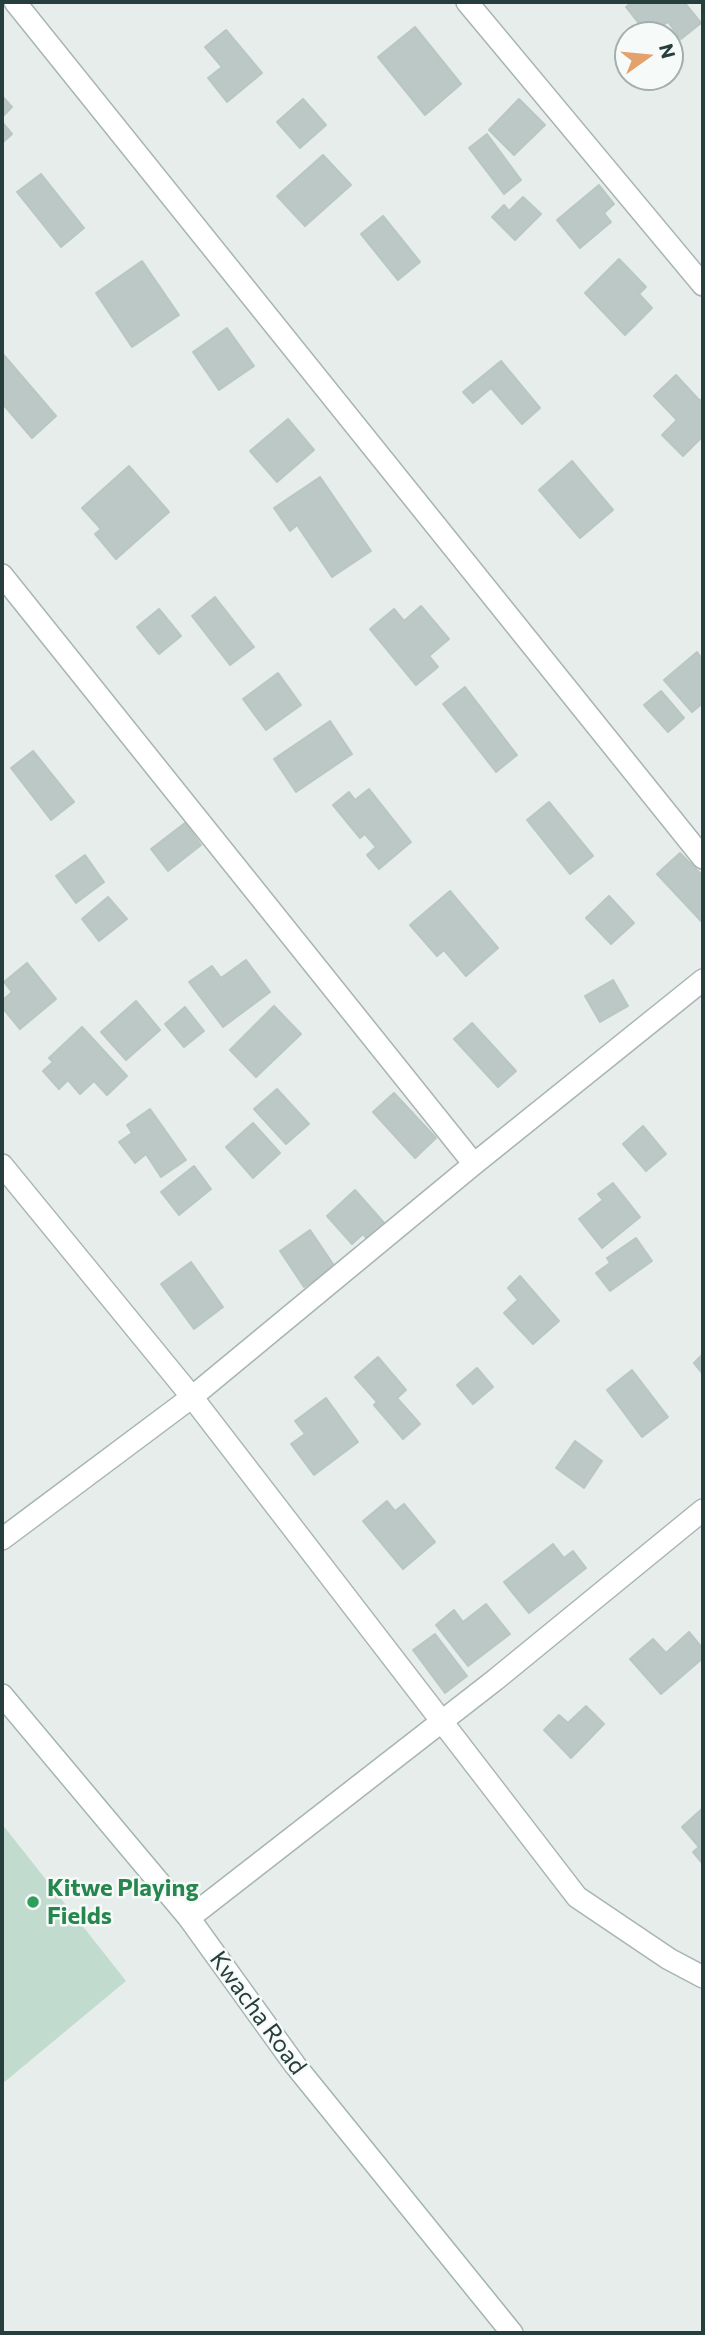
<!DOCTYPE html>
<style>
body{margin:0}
#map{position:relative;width:705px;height:2335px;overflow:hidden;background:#e6edeb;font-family:Commissioner,sans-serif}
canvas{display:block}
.frame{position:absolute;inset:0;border:4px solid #263e3c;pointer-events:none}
.north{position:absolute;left:614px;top:21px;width:70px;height:70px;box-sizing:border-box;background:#f6faf9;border:2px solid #a3afad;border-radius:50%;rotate:75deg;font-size:19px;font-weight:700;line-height:28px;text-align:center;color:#263e3c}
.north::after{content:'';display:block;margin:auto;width:24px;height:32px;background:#e5a16c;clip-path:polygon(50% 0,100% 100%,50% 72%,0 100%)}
</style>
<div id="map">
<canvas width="705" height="2335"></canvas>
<div class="frame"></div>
<div class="north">N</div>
</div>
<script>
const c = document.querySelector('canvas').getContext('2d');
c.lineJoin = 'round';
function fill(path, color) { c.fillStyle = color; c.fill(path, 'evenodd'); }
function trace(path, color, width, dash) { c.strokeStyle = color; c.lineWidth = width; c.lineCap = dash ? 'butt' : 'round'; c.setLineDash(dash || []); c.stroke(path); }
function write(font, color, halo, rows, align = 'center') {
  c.font = font + ' Commissioner,sans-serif'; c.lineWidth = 5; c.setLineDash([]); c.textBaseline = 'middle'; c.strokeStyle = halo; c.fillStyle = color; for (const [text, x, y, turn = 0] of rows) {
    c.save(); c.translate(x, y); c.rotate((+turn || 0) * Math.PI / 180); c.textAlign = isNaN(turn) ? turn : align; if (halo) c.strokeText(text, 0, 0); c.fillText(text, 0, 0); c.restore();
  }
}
const green = new Path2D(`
 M 2,1824 L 126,1981 L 2,2084 Z`);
const building = new Path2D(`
 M 632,2 L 684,2 L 701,23 L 681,39 L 668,22 L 648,35 L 626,7 Z
 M 415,27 L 461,84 L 425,115 L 378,57 Z
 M 226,30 L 262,73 L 227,102 L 208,78 L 222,67 L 205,47 Z
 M 2,96 L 12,107 L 2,117 Z
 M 303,99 L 326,125 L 300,148 L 277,122 Z
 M 519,99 L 545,125 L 514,155 L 489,130 Z
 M 2,122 L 12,134 L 2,143 Z
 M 487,134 L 521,180 L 504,194 L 469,148 Z
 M 323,155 L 351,185 L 305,226 L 277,196 Z
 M 41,174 L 84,228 L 61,247 L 17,192 Z
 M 599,185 L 614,204 L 604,213 L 611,222 L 580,248 L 557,220 Z
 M 523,197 L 541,214 L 515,240 L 492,217 L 504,205 L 509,211 Z
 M 383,216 L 420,262 L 398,280 L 361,234 Z
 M 619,259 L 646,287 L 639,294 L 652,308 L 625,335 L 585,293 Z
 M 142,261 L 179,315 L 132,347 L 96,293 Z
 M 227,328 L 254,366 L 219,390 L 193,352 Z
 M 2,353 L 56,416 L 32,438 L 2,403 Z
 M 501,361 L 540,408 L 522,424 L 491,388 L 473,403 L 463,392 Z
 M 676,375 L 700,401 L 703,398 L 703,436 L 683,456 L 662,435 L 677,420 L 654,396 Z
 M 288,419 L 314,450 L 277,482 L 250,451 Z
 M 572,461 L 613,510 L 580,538 L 539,490 Z
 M 129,466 L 169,512 L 116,559 L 95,534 L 101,529 L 82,508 Z
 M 320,477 L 371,551 L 332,577 L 297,525 L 290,531 L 274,508 Z
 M 215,597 L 254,647 L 230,665 L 192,616 Z
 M 421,606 L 449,639 L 429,656 L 438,667 L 416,685 L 370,629 L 394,609 L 404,621 Z
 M 159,609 L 181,636 L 159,654 L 137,627 Z
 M 697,652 L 703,660 L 703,703 L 692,712 L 664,680 Z
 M 278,673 L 301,705 L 266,730 L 243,699 Z
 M 465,687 L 517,755 L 496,772 L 443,704 Z
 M 661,691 L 684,718 L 668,732 L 644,705 Z
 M 330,721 L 352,754 L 296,792 L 274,759 Z
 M 33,751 L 74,802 L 51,820 L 11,768 Z
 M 369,789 L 411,842 L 379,869 L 367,855 L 376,847 L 365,834 L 360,838 L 333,805 L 349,792 L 355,800 Z
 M 549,802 L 593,856 L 570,874 L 527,820 Z
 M 185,823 L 201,845 L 168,871 L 151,849 Z
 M 680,853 L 703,876 L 703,919 L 701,921 L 657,874 Z
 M 85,855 L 104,882 L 76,903 L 56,876 Z
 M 450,891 L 498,948 L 466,976 L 444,950 L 437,956 L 410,925 Z
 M 609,896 L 634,923 L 611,944 L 586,918 Z
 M 108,897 L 127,919 L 99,941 L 82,919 Z
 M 246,960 L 270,992 L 223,1027 L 189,982 L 212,966 L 221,978 Z
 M 27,963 L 56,999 L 20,1029 L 2,1007 L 2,1001 L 12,992 L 4,982 Z
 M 613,980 L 628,1006 L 600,1022 L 585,996 Z
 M 136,1001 L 160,1030 L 126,1060 L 101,1032 Z
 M 274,1006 L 301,1034 L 256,1077 L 230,1050 Z
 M 185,1007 L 204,1031 L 184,1047 L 165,1024 Z
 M 472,1023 L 516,1071 L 498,1087 L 454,1039 Z
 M 82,1027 L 127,1076 L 107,1095 L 94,1081 L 80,1094 L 68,1080 L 59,1089 L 43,1071 L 53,1062 L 49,1058 Z
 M 277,1089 L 309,1124 L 286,1144 L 254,1109 Z
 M 394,1093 L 436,1138 L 415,1158 L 373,1112 Z
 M 150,1109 L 186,1160 L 161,1177 L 146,1154 L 135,1163 L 119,1142 L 132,1133 L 127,1125 Z
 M 253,1123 L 280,1153 L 253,1178 L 226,1147 Z
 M 643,1126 L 666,1154 L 646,1171 L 623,1144 Z
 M 194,1166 L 211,1189 L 179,1215 L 161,1192 Z
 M 613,1183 L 640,1217 L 602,1248 L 579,1219 L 603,1200 L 598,1194 Z
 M 355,1190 L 385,1224 L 368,1240 L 363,1234 L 352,1244 L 327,1216 Z
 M 310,1230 L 335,1267 L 304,1287 L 280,1251 Z
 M 636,1238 L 652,1261 L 610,1291 L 596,1273 L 610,1263 L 607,1258 Z
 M 191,1262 L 223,1307 L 194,1329 L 161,1284 Z
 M 520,1276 L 559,1321 L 533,1344 L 504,1313 L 518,1300 L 508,1288 Z
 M 703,1354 L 703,1374 L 694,1363 Z
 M 378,1357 L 406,1390 L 397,1398 L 420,1424 L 403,1439 L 374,1405 L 377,1402 L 355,1377 Z
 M 477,1368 L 493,1387 L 473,1404 L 457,1385 Z
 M 632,1370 L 668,1417 L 642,1437 L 607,1390 Z
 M 326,1398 L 358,1442 L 314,1475 L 291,1444 L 305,1434 L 295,1421 Z
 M 575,1441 L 602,1461 L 584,1488 L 556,1468 Z
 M 387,1501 L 395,1511 L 404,1504 L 435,1542 L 403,1569 L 363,1521 Z
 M 553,1544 L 564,1558 L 573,1551 L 586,1568 L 529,1613 L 504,1582 Z
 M 486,1604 L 510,1634 L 468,1666 L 436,1625 L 454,1610 L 463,1622 Z
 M 689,1632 L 703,1649 L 703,1658 L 661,1694 L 630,1659 L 653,1639 L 666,1653 Z
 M 435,1634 L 467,1676 L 445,1693 L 413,1650 Z
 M 586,1706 L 604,1724 L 571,1758 L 544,1730 L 559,1715 L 568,1723 Z
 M 703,1808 L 703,1864 L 693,1852 L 699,1847 L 682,1827 Z`);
const street = new Path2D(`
 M 15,2 L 703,858
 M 467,2 L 703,285
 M 2,575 L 474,1164
 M 2,1165 L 192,1397 L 577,1897 L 669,1959 L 703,1977
 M 2,1539 L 192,1397 L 474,1164 L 703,980
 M 189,1918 L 495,1680 L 703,1510`);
const secondary = new Path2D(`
 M 2,1695 L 189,1918 L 295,2065 L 512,2333`);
const markers = [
 [33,1902,7,"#2e9e5b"]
];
const leisureNames = [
 ["Kitwe Playing",47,1888],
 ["Fields",47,1916]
];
const streetNames = [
 ["Kwacha Road",258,2013,54]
];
fill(green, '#c1dcce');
fill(building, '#bbc8c5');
trace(building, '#b9c7c3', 2);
trace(street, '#a9b5b3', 24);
trace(secondary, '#a2b5b2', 24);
trace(street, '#fff', 21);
trace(secondary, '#fff', 21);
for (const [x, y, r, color] of markers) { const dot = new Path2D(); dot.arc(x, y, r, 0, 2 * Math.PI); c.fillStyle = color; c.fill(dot); trace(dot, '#f6faf9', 2.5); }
write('bold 24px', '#27864d', '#f6faf9', leisureNames, 'left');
write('24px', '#263e3c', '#f6faf9', streetNames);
</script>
